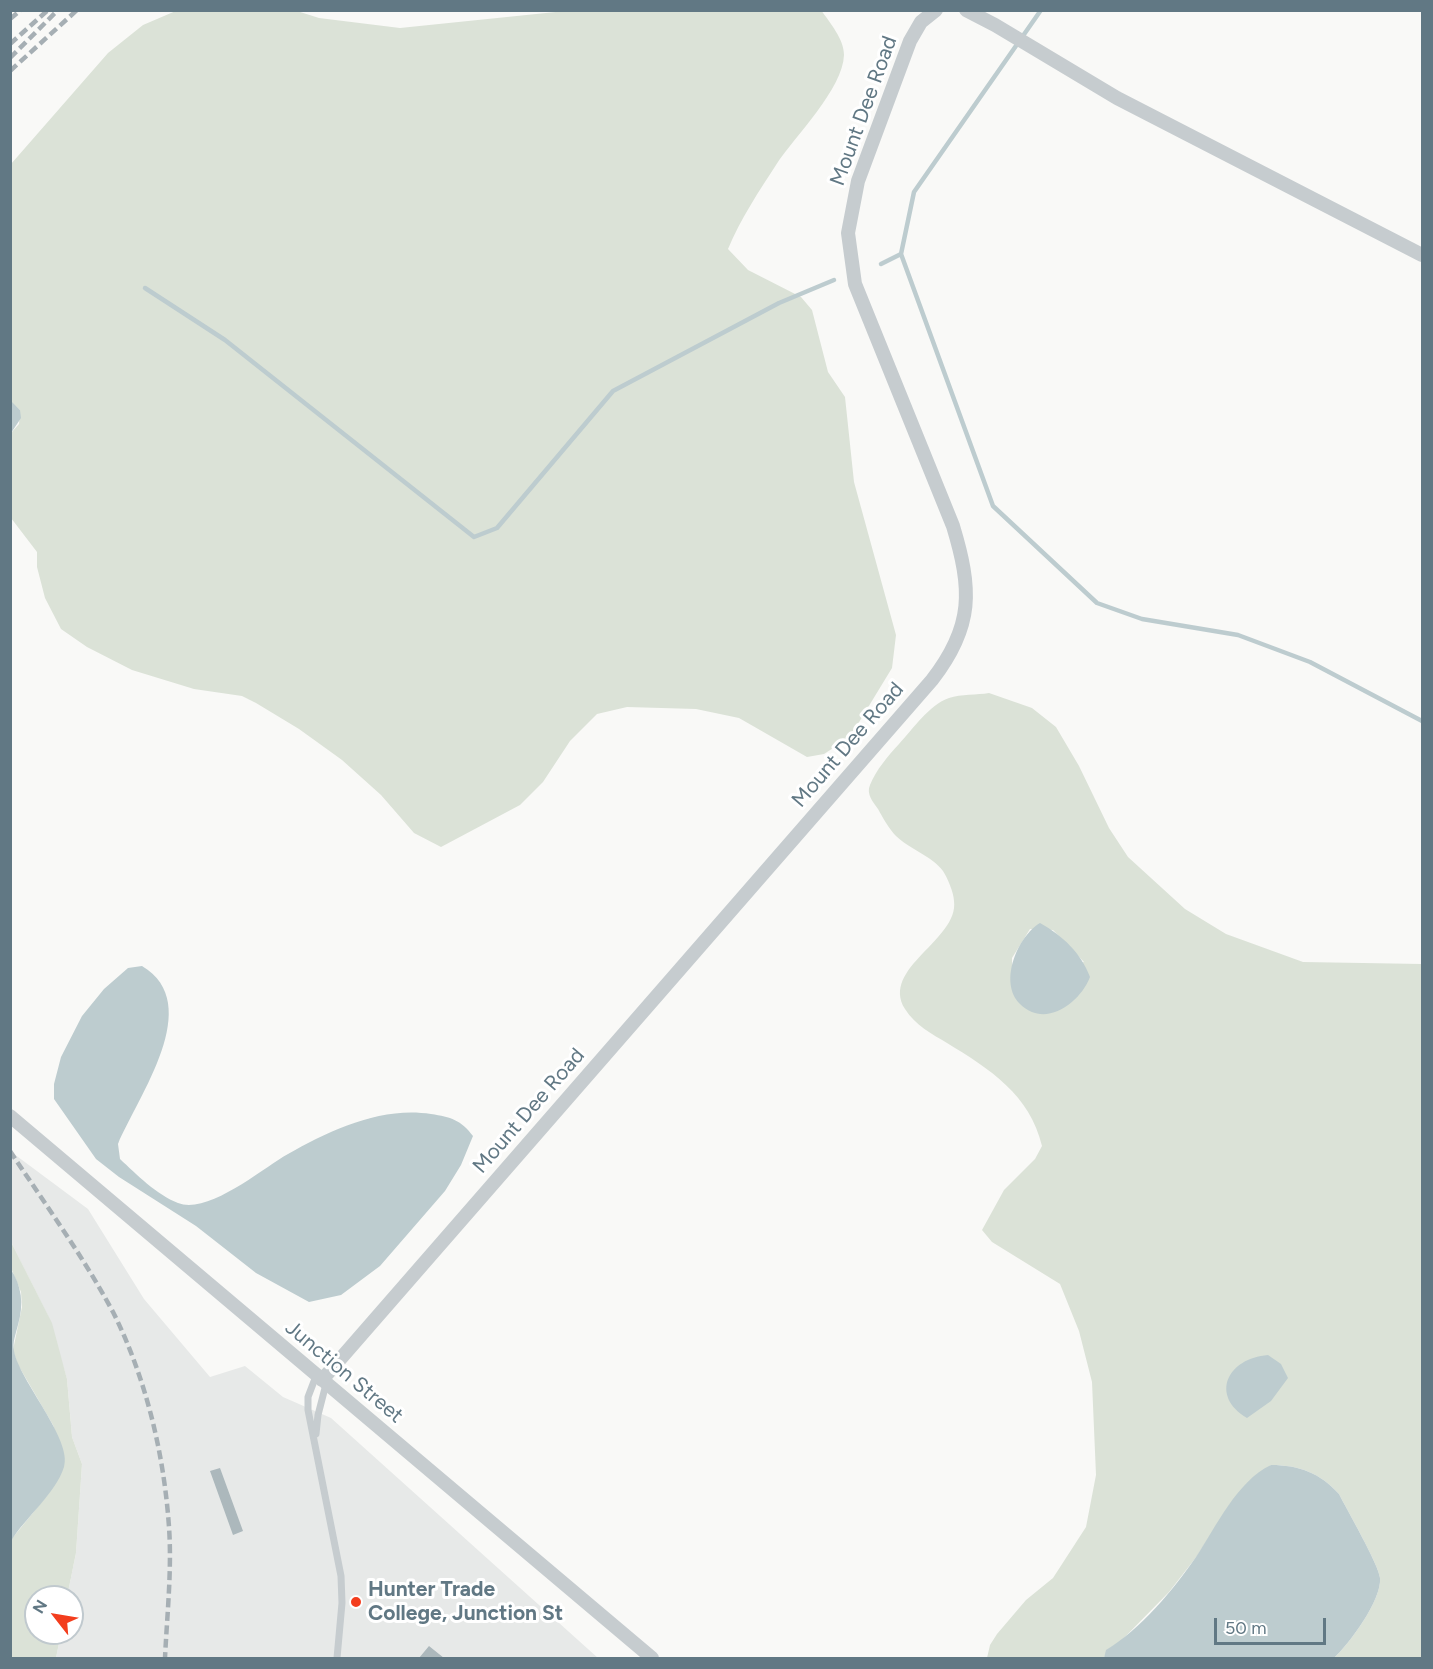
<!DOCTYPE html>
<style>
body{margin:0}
#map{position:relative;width:1433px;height:1669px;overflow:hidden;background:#f9f9f7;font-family:Figtree,sans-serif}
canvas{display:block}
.frame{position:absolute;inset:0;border:12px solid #617884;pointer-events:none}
.north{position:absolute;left:24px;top:1585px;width:60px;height:60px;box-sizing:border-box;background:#fff;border:2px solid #c0c9ce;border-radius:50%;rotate:301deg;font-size:16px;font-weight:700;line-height:24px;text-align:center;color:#617884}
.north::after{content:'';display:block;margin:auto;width:21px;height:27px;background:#f33d1d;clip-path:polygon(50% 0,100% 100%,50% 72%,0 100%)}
.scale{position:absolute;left:1214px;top:1618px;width:112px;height:27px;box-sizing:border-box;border:3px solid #617884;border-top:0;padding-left:8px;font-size:18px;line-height:21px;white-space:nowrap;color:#617884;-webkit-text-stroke:4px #fff;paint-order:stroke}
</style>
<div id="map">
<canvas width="1433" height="1669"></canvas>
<div class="frame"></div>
<div class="north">N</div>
<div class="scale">50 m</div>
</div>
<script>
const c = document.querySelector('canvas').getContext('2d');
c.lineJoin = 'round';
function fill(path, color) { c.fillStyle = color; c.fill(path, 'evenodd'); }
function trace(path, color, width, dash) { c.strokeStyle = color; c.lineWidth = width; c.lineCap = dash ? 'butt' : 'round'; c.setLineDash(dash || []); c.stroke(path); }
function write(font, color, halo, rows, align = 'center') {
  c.font = font + ' Figtree,sans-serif'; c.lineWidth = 6; c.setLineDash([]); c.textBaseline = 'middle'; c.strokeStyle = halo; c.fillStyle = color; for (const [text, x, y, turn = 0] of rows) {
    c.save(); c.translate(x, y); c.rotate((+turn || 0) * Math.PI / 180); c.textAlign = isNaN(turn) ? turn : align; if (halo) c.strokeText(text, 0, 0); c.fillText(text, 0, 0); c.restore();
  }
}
const built = new Path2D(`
 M 10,1151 L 88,1209 L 144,1299 L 210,1377 L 245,1366 L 283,1397 L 331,1418 L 598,1658 L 56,1658 L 61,1633 L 72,1633 L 72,1597 L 67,1597 L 76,1553 L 82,1464 L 72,1437 L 67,1379 L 48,1316 L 11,1242 Z`);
const green = new Path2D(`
 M 178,10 L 297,11 L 319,18 L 400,28 L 575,10 L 821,10 C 830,23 844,39 844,55 C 843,89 795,136 776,165 C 759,191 740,220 728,249 L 748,270 L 801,297 L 812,310 L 828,372 L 845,397 L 854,482 L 896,635 L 892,668 L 850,737 L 824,754 L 807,757 L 739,718 L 696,709 L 627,707 L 597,714 L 570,741 L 543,782 L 520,805 L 441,847 L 414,833 L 381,795 L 342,760 L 299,729 L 256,703 L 242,696 L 194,689 L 132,670 L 87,647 L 61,629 L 45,598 L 37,567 L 37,552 L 11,518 L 11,433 L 19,424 L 20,410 L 10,401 L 11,164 L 108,53 L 143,25 Z
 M 989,693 L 1032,708 L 1056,727 L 1079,766 L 1109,828 L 1128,857 L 1185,909 L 1226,934 L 1303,962 L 1422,964 L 1422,1658 L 1334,1658 C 1349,1644 1382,1600 1380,1578 C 1379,1565 1347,1510 1339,1494 C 1320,1473 1299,1465 1271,1465 L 1230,1504 L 1197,1556 L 1169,1592 L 1121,1641 L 1107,1650 L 1104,1658 L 987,1658 L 990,1645 L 997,1634 L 1026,1600 L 1053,1578 L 1086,1527 L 1096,1475 L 1092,1382 L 1079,1331 L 1060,1284 L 992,1242 L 982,1230 L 1004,1190 L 1035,1159 L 1042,1146 C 1030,1095 990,1069 947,1043 C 932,1034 915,1025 905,1009 C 880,968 959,940 954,901 C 954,893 947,877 943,871 C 932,856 909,849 896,836 C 889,829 883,818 878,809 C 873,802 866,794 870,785 C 876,770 888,756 899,744 C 913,729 929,705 949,698 C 961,694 977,695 989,693 ZM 1030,929 L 1053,930 L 1084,962 L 1012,974 L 1012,958 Z
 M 11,1242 L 52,1323 L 67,1379 L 72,1437 L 82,1464 L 76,1553 L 67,1597 L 36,1597 L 36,1633 L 61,1633 L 56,1658 L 11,1658 L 10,1541 L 49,1493 L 57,1438 L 53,1425 L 17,1363 L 13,1350 L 22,1307 L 21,1292 L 11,1268 Z`);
const water = new Path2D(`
 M 11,401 L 20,410 L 21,418 L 11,433 Z
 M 1040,923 C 1063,936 1081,953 1090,977 C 1080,1003 1045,1029 1020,1004 C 998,982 1018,936 1040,923 Z
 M 142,966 C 206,1004 138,1096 118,1144 L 120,1159 C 136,1174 157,1195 178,1203 C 208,1215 263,1168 288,1154 C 330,1130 382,1106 431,1114 C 451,1117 461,1120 473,1136 L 461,1165 L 445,1191 L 380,1266 L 341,1295 L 309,1302 L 256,1273 L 196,1226 L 119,1177 L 96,1159 L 54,1099 L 54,1084 L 61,1057 L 82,1016 L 104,989 L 128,968 Z
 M 10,1268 C 22,1286 24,1304 18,1325 C 16,1333 12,1343 14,1351 C 19,1380 73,1440 64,1467 C 56,1493 25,1518 11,1541 Z
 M 1268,1355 L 1281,1364 L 1288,1378 L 1271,1401 L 1247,1418 C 1209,1395 1228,1358 1268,1355 Z
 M 1271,1465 C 1299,1465 1320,1473 1339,1494 C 1347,1510 1379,1565 1380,1578 C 1382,1600 1349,1644 1334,1658 L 1104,1658 L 1106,1650 C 1140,1630 1174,1589 1196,1557 C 1216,1527 1237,1481 1271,1465 Z`);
const stream = new Path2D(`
 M 1041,10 L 914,192 L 901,254 L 993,506 L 1097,603 L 1142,619 L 1238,635 L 1310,662 L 1422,721
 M 881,264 L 901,254
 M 145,288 L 225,340 L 474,537 L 497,528 L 613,391 L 779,303 L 834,280`);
const building = new Path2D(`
 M 220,1468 L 243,1531 L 233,1535 L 210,1471 Z
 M 429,1646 L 444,1658 L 419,1658 Z`);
const lane = new Path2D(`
 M 316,1376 L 308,1397 L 308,1410 L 341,1576 L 342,1603 L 337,1658
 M 316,1434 L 318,1415 L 326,1384`);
const street = new Path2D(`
 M 966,10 L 995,25 L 1117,98 L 1422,255
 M 10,1116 L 652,1658
 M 322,1380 L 932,680 C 974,626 972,589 953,526 L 855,284 L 848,233 L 858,181 L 910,41 L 921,22 L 936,10`);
const rail = new Path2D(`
 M 10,19 L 21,10
 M 10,44 L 48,10
 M 10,58 L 58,10
 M 10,71 L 77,10
 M 10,1151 C 45,1204 83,1256 113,1312 C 146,1378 164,1454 169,1527 C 172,1570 167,1615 165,1658`);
const markers = [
 [356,1602,6,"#f33d1d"]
];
const streetNames = [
 ["Mount Dee Road",864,111,-70],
 ["Mount Dee Road",848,745,-49],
 ["Mount Dee Road",529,1111,-49],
 ["Junction Street",344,1372,40]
];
const poiNames = [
 ["Hunter Trade",368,1590],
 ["College, Junction St",368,1614]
];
fill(built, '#e7e9e8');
fill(green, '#dbe2d7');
fill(water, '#bdcccf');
trace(stream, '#bdcccf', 4.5);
fill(building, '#acb8bc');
trace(lane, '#c6cccf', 7);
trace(street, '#c6cccf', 14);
trace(rail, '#a6afb4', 4.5, [9, 4.5]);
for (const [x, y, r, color] of markers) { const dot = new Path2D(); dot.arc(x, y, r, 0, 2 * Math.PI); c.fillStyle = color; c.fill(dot); trace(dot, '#fff', 2); }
write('21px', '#617884', '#fff', streetNames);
write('bold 21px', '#617884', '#fff', poiNames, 'left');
</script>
